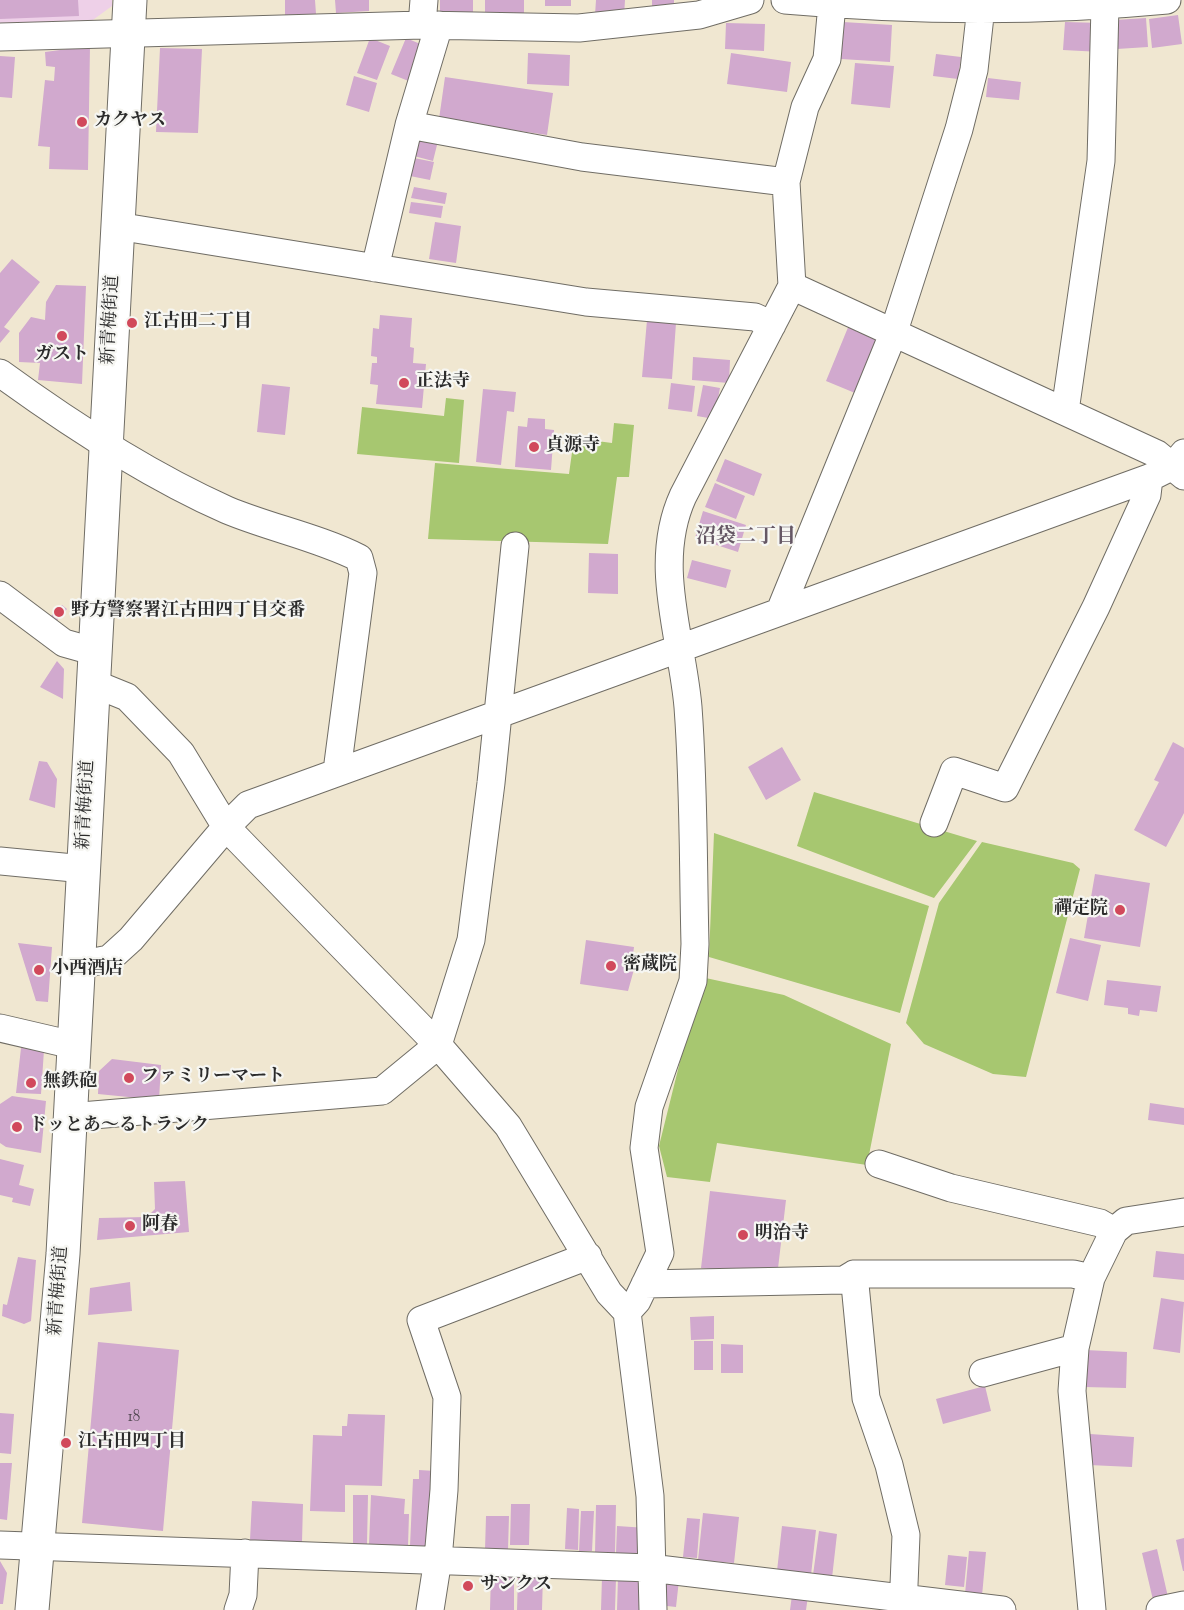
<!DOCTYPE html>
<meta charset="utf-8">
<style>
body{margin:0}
canvas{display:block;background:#f0e7d1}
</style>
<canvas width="1184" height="1610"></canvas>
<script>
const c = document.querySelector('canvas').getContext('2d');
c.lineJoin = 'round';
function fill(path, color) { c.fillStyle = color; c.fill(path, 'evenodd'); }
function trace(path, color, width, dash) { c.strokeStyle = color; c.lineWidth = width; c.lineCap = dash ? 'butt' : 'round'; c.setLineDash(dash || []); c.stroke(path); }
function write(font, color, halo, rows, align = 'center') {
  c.font = font + ' "Sorts Mill Goudy","Noto Serif JP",serif'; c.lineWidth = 4.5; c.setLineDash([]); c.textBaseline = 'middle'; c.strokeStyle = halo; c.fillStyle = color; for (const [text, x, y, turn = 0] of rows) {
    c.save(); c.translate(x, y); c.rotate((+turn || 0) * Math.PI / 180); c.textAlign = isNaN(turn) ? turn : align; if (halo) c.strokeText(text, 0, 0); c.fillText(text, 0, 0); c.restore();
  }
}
const built = new Path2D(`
 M 0,0 L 112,0 L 112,6 L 86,25 L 0,28 Z`);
const green = new Path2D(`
 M 446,398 L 464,400 L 459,463 L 357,454 L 362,407 L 444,416 Z
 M 614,423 L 634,425 L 629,477 L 617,477 L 608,544 L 428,539 L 435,463 L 569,474 L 574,438 L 612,443 Z
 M 814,792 L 977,841 L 934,898 L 797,846 Z
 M 714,833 L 929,906 L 900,1013 L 709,957 Z
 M 982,842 L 1073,863 L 1080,869 L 1026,1077 L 993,1074 L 924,1044 L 906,1023 L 939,903 Z
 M 701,977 L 784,995 L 891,1044 L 867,1165 L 717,1143 L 710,1182 L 667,1177 L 659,1146 Z`);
const building = new Path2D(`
 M 0,0 L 78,0 L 79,16 L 0,19 Z
 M 285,0 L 315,0 L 316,14 L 285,15 Z
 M 335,0 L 369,0 L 369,11 L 336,13 Z
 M 440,0 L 473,0 L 473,15 L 440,16 Z
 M 485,0 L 524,0 L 524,14 L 485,13 Z
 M 545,0 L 571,0 L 571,6 L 545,6 Z
 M 596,0 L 625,0 L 624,16 L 595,15 Z
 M 652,0 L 674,0 L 674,10 L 652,10 Z
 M 1178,15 L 1182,44 L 1152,48 L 1149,19 Z
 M 1146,18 L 1148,47 L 1117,49 L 1115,20 Z
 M 843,22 L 892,25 L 890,62 L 841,59 Z
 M 1065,22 L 1102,23 L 1101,52 L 1063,50 Z
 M 726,23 L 765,24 L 764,51 L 725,49 Z
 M 370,38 L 390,46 L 377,80 L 357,73 Z
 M 406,38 L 425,46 L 411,82 L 391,74 Z
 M 90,46 L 88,170 L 49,169 L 50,147 L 38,146 L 45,80 L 54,81 L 55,67 L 46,66 L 45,52 Z
 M 160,48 L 202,49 L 198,133 L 156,132 Z
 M 528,53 L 570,55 L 569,86 L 527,84 Z
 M 731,53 L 791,62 L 787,92 L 727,84 Z
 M 936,54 L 961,57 L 958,79 L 933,76 Z
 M 0,56 L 15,57 L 12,98 L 0,97 Z
 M 855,63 L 894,66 L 890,108 L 851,104 Z
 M 354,76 L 377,83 L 369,112 L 346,105 Z
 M 445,77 L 553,93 L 547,135 L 439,119 Z
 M 988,78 L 1021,82 L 1019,100 L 986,97 Z
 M 414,135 L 438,141 L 433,161 L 410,155 Z
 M 409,157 L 434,162 L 430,180 L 405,175 Z
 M 414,187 L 447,193 L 445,204 L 411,198 Z
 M 411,202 L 443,206 L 441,218 L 409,213 Z
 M 435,222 L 461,226 L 456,263 L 429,259 Z
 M 12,259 L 40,282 L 4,327 L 10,331 L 0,343 L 0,273 Z
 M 56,285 L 86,286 L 82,384 L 38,380 L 40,363 L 19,362 L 19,333 L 31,317 L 45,320 L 46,302 Z
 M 380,315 L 412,318 L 410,347 L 414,348 L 413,363 L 426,364 L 422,408 L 376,404 L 378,385 L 370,384 L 372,363 L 377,363 L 377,357 L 371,356 L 373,328 L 379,329 Z
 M 647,320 L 676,323 L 672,379 L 642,377 Z
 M 849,325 L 878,337 L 855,393 L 826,381 Z
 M 693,357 L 730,360 L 729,383 L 692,380 Z
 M 671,383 L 695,386 L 692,412 L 668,409 Z
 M 262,384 L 290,387 L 285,435 L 257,432 Z
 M 703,385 L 720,388 L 714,419 L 697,416 Z
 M 483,389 L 516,392 L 514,412 L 507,411 L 501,465 L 476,462 Z
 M 528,418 L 545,419 L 545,429 L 554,430 L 551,470 L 515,467 L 518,426 L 527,427 Z
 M 725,459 L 762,474 L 754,496 L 716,481 Z
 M 715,483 L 745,496 L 736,519 L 705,507 Z
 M 703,511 L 746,525 L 738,552 L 695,538 Z
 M 589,553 L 618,554 L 618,594 L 588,593 Z
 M 692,560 L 731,570 L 726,588 L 687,578 Z
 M 62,605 L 67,609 L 54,624 L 49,618 Z
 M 57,661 L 64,669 L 63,699 L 40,687 Z
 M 1173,742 L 1184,748 L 1184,813 L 1166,847 L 1134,830 L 1159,782 L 1154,780 Z
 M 782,747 L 801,780 L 766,800 L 748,767 Z
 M 39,761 L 47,762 L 57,779 L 55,808 L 29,800 Z
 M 1095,874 L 1150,883 L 1140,947 L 1084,938 Z
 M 1070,938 L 1101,945 L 1088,1001 L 1056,993 Z
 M 586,940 L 634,947 L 632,962 L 636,962 L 628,991 L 580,984 Z
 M 18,943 L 52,947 L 48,1002 L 36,1001 Z
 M 1107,980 L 1161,986 L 1157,1012 L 1140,1010 L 1139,1016 L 1128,1014 L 1128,1008 L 1104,1005 Z
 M 21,1048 L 44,1050 L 41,1094 L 16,1093 Z
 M 112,1059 L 161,1065 L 159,1100 L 98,1094 L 99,1071 Z
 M 12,1096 L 46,1101 L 41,1153 L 6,1147 L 0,1143 L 0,1104 Z
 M 1150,1103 L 1184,1108 L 1184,1125 L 1148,1120 Z
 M 0,1159 L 24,1165 L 19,1185 L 34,1189 L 30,1206 L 12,1202 L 13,1198 L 0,1195 Z
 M 185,1181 L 189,1232 L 97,1240 L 99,1218 L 147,1217 L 155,1209 L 154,1182 Z
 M 710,1191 L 786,1200 L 777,1277 L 701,1268 Z
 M 1156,1251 L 1184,1254 L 1184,1280 L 1153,1277 Z
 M 18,1257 L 36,1260 L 31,1321 L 24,1324 L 2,1316 L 3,1304 L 7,1305 Z
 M 130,1282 L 132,1311 L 88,1315 L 90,1288 Z
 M 1161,1298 L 1184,1302 L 1180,1353 L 1153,1349 Z
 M 714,1316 L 714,1339 L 691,1340 L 690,1317 Z
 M 694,1341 L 713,1341 L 713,1370 L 694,1370 Z
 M 98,1342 L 179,1350 L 163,1531 L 82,1523 Z
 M 721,1344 L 743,1345 L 743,1373 L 721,1373 Z
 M 1085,1350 L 1127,1352 L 1126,1388 L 1084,1387 Z
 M 985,1386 L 991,1411 L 943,1424 L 936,1399 Z
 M 0,1413 L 14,1414 L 11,1454 L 0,1453 Z
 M 348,1414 L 385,1415 L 382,1486 L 345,1485 L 345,1512 L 310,1511 L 313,1435 L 342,1436 L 342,1426 L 347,1426 Z
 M 1090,1434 L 1134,1437 L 1132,1467 L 1089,1465 Z
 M 0,1463 L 12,1463 L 7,1520 L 0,1519 Z
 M 419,1470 L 435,1471 L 433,1547 L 410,1546 L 413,1479 L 419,1479 Z
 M 353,1495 L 368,1495 L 367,1545 L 353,1544 Z
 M 371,1495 L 405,1499 L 404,1514 L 409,1514 L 408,1546 L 369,1545 Z
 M 252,1501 L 303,1504 L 302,1542 L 250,1540 Z
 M 511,1504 L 530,1504 L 529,1545 L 510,1545 Z
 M 596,1505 L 616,1505 L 615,1553 L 595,1553 Z
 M 567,1508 L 579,1509 L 578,1550 L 565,1549 Z
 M 581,1511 L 594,1511 L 592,1551 L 579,1551 Z
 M 703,1513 L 739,1517 L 734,1563 L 698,1560 Z
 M 486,1516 L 509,1516 L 508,1550 L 485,1550 Z
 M 687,1518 L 700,1519 L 697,1558 L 683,1557 Z
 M 617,1526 L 647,1528 L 646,1555 L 616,1553 Z
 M 782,1526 L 816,1530 L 811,1575 L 777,1571 Z
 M 819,1531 L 837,1534 L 832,1578 L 813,1575 Z
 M 1184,1538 L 1184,1571 L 1183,1571 L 1176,1540 Z
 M 1157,1549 L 1168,1597 L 1153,1600 L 1142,1553 Z
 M 969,1551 L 986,1552 L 982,1596 L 965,1594 Z
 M 948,1555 L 967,1557 L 964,1587 L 945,1585 Z
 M 0,1561 L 7,1573 L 3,1604 L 0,1604 Z
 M 491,1573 L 514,1574 L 514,1610 L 490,1610 Z
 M 518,1575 L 543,1575 L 542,1610 L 517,1610 Z
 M 602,1577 L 616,1578 L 615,1610 L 601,1610 Z
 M 618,1577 L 647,1578 L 646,1610 L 617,1610 Z
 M 661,1579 L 679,1580 L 676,1607 L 658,1605 Z
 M 792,1595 L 808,1596 L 806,1610 L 790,1610 Z`);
const minor = new Path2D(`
 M 785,0 C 911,11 1041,12 1167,0
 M 422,25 L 424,0
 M 0,37 L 422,25 L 579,28 L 699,15 L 750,0
 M 409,125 L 582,157 L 786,182
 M 117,226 L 586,302 L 755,317 L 772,325
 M 375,268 L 409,125 L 439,25
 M 792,286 L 1157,454 L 1184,476
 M 0,373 C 70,424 146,474 227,510 C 270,528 317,537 359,558 L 363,573 L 337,771
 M 1065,411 L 1101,161 L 1105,6
 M 0,595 L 64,643 L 96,652
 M 780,611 L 893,334 L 959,129 L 974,70 L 981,7
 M 95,684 L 127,697 L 181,753 L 226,827 L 438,1045 L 508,1126 L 609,1293 L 627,1312 L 650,1496 L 653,1610
 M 934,823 L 954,771 L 1005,788 L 1096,607 L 1147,495 L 1149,478
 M 0,861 L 84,869
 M 78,965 L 109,959 L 131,939 L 226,827 L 248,805 L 1149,478 L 1173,466 L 1184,453
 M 0,1028 L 73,1045
 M 69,1117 L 382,1091 L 438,1045 L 471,940 L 491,783 L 515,546
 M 879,1164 L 951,1188 L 1100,1223 L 1114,1231
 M 854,1274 L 866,1398 L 889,1465 L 906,1535 L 903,1610
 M 1091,1278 L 1075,1348 L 1072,1391 L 1092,1610
 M 645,1284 L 844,1280 L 854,1274 L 1073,1274 L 1091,1278 L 1114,1231 L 1126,1221 L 1184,1212
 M 627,1312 L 637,1301 L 660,1253 L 644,1148 L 649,1107 L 693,981 L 695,944 C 693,866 694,786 688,707 C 682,637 652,564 683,496 L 792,286 L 786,182 L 805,107 L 827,59 L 832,4
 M 983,1373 L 1075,1348
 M 0,1545 L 650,1568 L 1002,1610
 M 238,1610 L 243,1595 L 245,1553
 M 430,1610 L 438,1559 L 444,1490 L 447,1397 L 421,1320 L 588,1256
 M 1160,1610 L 1184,1605`);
const major = new Path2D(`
 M 32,1610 L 63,1254 L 130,0`);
const markers = [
 [82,122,6,"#d1495b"],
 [132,323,6,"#d1495b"],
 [62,336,6,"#d1495b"],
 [404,383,6,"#d1495b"],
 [534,447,6,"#d1495b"],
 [59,612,6,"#d1495b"],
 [1120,910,6,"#d1495b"],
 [611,966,6,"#d1495b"],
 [39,970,6,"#d1495b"],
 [129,1078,6,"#d1495b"],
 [31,1083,6,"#d1495b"],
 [17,1127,6,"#d1495b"],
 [130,1226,6,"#d1495b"],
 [743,1235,6,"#d1495b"],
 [66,1443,6,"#d1495b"],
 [468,1586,6,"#d1495b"]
];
const numberNames = [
 ["18",134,1418]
];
const poiNames = [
 ["カクヤス",94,122],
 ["江古田二丁目",144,323],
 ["ガスト",62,356,"center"],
 ["正法寺",416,383],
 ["貞源寺",546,447],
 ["野方警察署江古田四丁目交番",71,612],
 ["禪定院",1108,910,"right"],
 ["密蔵院",623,966],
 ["小西酒店",51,970],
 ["ファミリーマート",141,1078],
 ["無鉄砲",43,1083],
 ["ドッとあ～るトランク",29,1127],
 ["阿春",142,1226],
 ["明治寺",755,1235],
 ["江古田四丁目",78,1443],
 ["サンクス",480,1586]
];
const streetNames = [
 ["新青梅街道",112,320,-87],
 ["新青梅街道",87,805,-87],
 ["新青梅街道",60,1291,-86]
];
const neighbourhoodNames = [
 ["沼袋二丁目",746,539]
];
fill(built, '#eed0e8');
fill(green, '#a7c770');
fill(building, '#d1a9ce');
trace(minor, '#706d65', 29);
trace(major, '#706d65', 35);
trace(minor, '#fff', 27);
trace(major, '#fff', 33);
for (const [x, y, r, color] of markers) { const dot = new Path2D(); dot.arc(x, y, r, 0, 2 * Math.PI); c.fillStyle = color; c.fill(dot); trace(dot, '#f6f6f2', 2); }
write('15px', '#544a54', null, numberNames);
write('bold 18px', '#2b2b2b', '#f6f6f2', poiNames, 'left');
write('18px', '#2b2b2b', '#f6f6f2', streetNames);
write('bold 20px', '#655764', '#f6f6f2', neighbourhoodNames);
</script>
